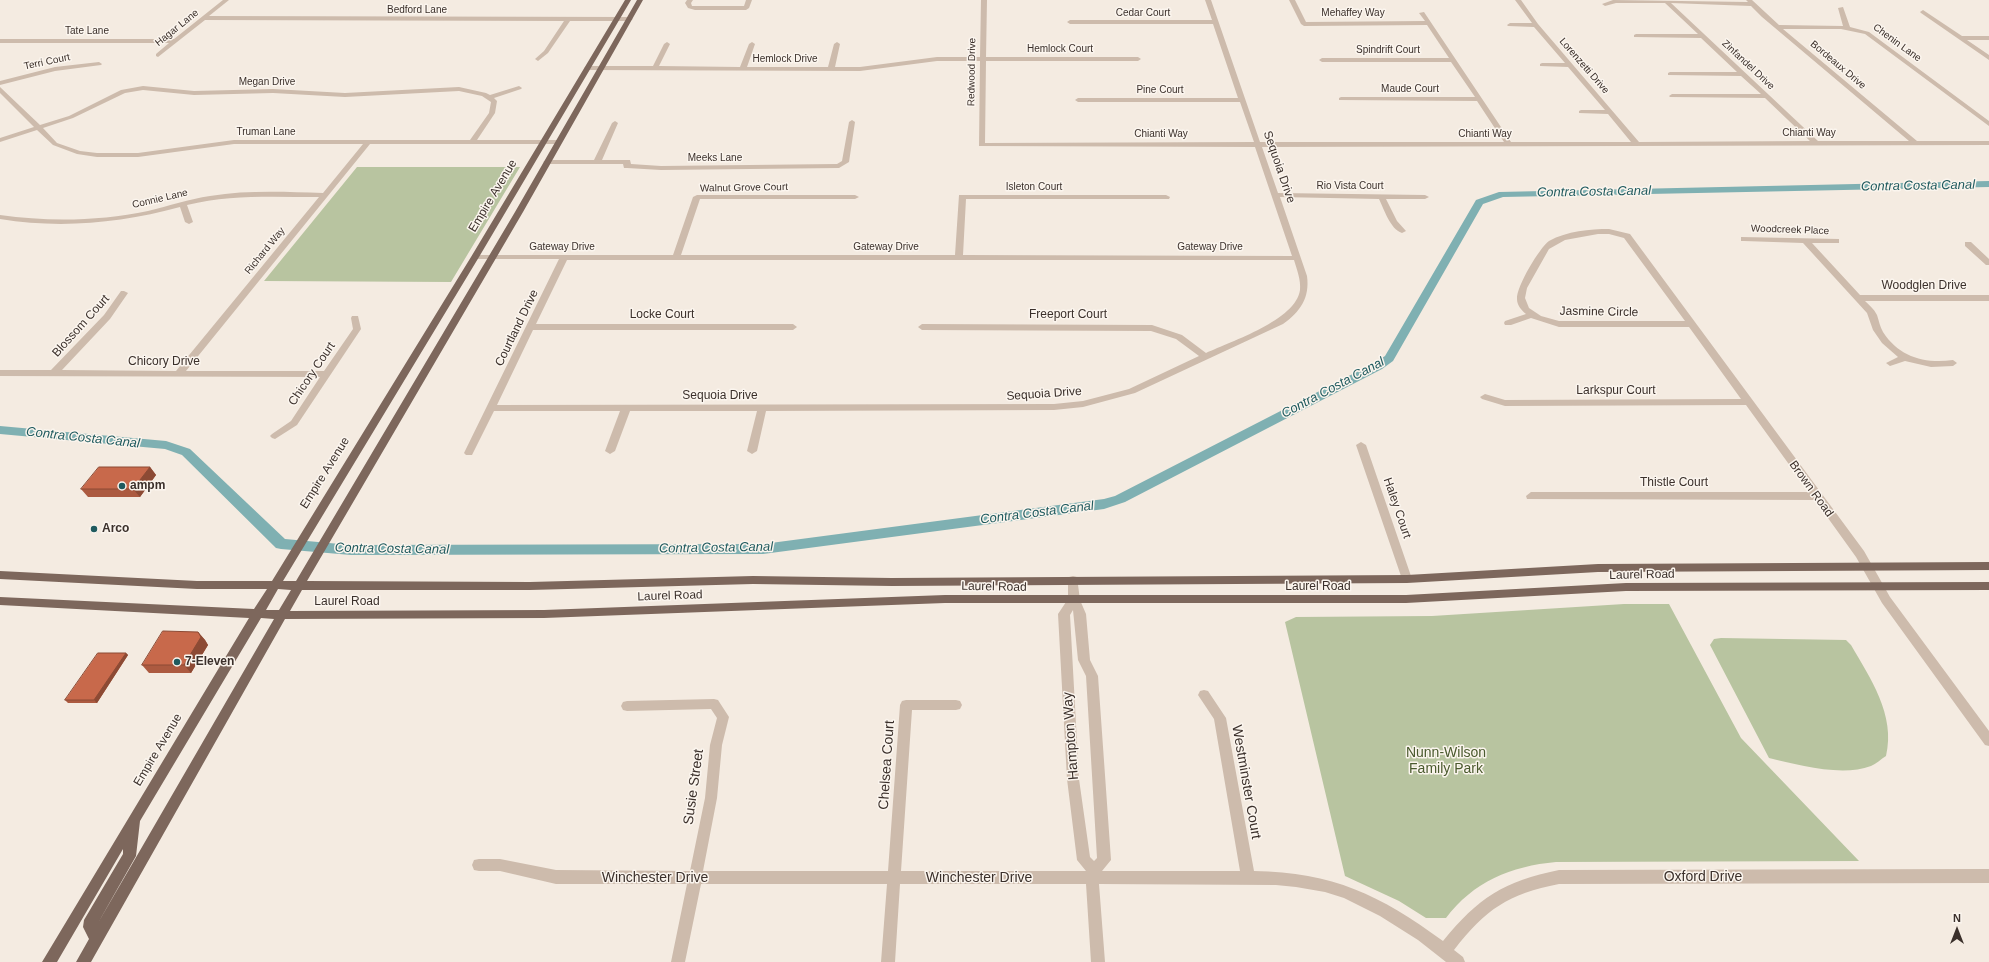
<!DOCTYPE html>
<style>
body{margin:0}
#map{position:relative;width:1989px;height:962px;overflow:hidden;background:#f4ebe1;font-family:Arial,sans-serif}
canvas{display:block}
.north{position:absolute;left:1937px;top:910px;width:40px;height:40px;-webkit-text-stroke:3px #fbf5ee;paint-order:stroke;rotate:0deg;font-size:11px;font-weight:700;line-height:16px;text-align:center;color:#3b302b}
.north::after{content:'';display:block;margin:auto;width:14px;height:18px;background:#3b302b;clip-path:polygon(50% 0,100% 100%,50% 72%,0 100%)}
</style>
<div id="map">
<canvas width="1989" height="962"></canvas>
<div class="north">N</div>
</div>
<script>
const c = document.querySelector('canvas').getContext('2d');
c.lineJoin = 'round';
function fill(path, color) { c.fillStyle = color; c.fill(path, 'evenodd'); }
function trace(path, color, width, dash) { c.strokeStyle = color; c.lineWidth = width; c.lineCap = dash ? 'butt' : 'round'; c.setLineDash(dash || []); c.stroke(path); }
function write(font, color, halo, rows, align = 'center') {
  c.font = font + ' Arial,sans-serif'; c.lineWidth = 3; c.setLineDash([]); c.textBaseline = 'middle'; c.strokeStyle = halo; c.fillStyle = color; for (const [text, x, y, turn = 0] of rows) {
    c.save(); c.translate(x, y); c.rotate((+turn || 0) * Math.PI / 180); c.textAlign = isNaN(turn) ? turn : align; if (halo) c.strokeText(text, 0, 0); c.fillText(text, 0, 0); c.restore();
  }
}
const green = new Path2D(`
 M 357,167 L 520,167 L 451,282 L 264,281 Z
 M 1624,604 L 1669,604 L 1741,738 L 1859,861 L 1556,862 C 1511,866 1473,882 1446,918 L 1426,918 L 1399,901 L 1345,876 L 1285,622 L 1296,617 L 1432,616 Z
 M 1721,638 L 1846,640 L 1851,645 C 1870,678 1896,715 1886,756 C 1881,759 1876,764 1871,766 C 1842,777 1798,765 1769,758 L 1710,645 L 1714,639 Z`);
const canal = new Path2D(`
 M 1989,181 L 1989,187 L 1503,197 L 1483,204 L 1393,361 L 1382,369 L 1125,502 L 1104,509 L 763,554 L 351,555 L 281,549 L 276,548 L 182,455 L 165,449 L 0,434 L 0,426 L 166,441 L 190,449 L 285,539 L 351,545 L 763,544 L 1104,499 L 1115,496 L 1374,363 L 1385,356 L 1476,200 L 1499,192 Z`);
const minor = new Path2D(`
 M 223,0 L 229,0 L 209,16 L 630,17 L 633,19 L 630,21 L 570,21 L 548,53 L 538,61 L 535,59 L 544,51 L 564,21 L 205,20 L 158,57 L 156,56 L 156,54 L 169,43 L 0,43 L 0,39 L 174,39 Z
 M 687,0 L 693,0 L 691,3 L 692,6 L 744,6 L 746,0 L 752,0 L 749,8 L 746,10 L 695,10 L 688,8 L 685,3 Z
 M 981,0 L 987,0 L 986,57 L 1138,57 L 1141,59 L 1138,61 L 986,61 L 985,143 L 1254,142 L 1240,102 L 1078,102 L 1075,100 L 1078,98 L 1238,98 L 1213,24 L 1070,24 L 1067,22 L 1070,20 L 1212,20 L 1205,0 L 1211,0 L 1260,142 L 1504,142 L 1477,101 L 1339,100 L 1339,98 L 1341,97 L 1475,97 L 1451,62 L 1322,62 L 1319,60 L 1322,58 L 1449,58 L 1427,25 L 1304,26 L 1301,24 L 1289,0 L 1295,0 L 1306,22 L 1425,21 L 1419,13 L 1424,12 L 1511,142 L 1631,142 L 1608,114 L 1579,113 L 1579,111 L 1581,110 L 1605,110 L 1568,67 L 1540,66 L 1540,64 L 1542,63 L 1565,63 L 1534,27 L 1508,26 L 1507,25 L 1510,23 L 1532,23 L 1515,0 L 1521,0 L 1538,24 L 1639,142 L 1810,141 L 1765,98 L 1670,97 L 1669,96 L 1672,94 L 1761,94 L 1741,76 L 1668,75 L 1668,73 L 1670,72 L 1737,72 L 1701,38 L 1634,37 L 1634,35 L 1636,34 L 1698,34 L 1665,3 L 1616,3 L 1605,6 L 1602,4 L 1613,0 L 1748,2 L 1746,0 L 1752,0 L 1779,25 L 1843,26 L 1838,8 L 1843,7 L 1850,27 L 1869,32 L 1989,121 L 1989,126 L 1865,34 L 1841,29 L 1783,29 L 1917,141 L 1989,141 L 1989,145 L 1262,147 L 1278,193 L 1425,195 L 1429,197 L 1425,199 L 1386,199 L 1397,221 L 1406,231 L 1402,233 C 1390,229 1384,209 1379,199 L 1280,197 L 1307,276 C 1310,298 1300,312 1283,324 L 1135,393 L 1083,407 L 1054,410 L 766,411 L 757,451 L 752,454 L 747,451 L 757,411 L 630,411 L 615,451 L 610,454 L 605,451 L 620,411 L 494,411 L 472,455 L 466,455 L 464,453 L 559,259 L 472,259 L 472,255 L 673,255 L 693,197 L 697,195 L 855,195 L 859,197 L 855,199 L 700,199 L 681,255 L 955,255 L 959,195 L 1166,195 L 1170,197 L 1169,199 L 966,199 L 963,255 L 1292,256 L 1255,147 L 979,146 L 980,61 L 937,61 L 860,71 L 587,70 L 584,68 L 587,66 L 653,66 L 664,44 L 667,42 L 670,44 L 659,66 L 740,67 L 749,44 L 752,42 L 755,44 L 747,67 L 828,67 L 834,44 L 837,42 L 840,44 L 835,67 L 860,67 L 937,57 L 980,57 ZM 1671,3 L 1751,6 L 1762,17 L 1909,141 L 1818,141 ZM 567,260 L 1294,260 C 1297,270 1301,280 1300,290 C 1296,320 1232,341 1206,353 L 1182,335 L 1152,325 L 922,324 L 918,327 L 922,330 L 1151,331 L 1176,339 L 1199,356 L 1129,389 L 1083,401 L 1054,404 L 497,405 L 533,330 L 793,330 L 797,327 L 793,324 L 536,324 Z
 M 1923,10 L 1962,36 L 1989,36 L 1989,40 L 1967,40 L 1989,55 L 1989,60 L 1921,13 L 1920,12 Z
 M 99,62 L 102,64 L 101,65 L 55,71 L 0,85 L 0,81 L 55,67 Z
 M 143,86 L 194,91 L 273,89 L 345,93 L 459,87 L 486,93 L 490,95 L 519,86 L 522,88 L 521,89 L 494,98 L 497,101 L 495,113 L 477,140 L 558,140 L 561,142 L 558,144 L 370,144 L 186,371 L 324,371 L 353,329 L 351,318 L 352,316 L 358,316 L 361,329 L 297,425 L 275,439 L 272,438 L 270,436 L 272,434 L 291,421 L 320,377 L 0,376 L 0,370 L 51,370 L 104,315 L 121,291 L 124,291 L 128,293 L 110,319 L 62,370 L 176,371 L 319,197 C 275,197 231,194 187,205 L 193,222 L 189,224 L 185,222 L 180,207 C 121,223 61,229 0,219 L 0,215 C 49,222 100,221 148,211 C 169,206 189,199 210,196 C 247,190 285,192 323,193 L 363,144 L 234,144 L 138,157 L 97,157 L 77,154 L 53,145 L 37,130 L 0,142 L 0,138 L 34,127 L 0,93 L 0,87 L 40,125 L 69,116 L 121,90 ZM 143,90 L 194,95 L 273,93 L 345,97 L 459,91 L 482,96 L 491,102 L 489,113 L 470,140 L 234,140 L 138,153 L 97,153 L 80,151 L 57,143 L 43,128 L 73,118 L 125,93 Z
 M 852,120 L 855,122 L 849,162 L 839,168 L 661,170 L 627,168 L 624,168 L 623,164 L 547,164 L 543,162 L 547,160 L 594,160 L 612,123 L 615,121 L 618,123 L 602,160 L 630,160 L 631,164 L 661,166 L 837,164 L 842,161 L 849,122 Z
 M 1609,229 L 1630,234 L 1864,551 L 1890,597 L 1989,731 L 1989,746 L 1985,745 L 1882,603 L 1856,557 L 1815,500 L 1527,499 L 1526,496 L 1531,492 L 1809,492 L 1746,405 L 1505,406 L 1482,399 L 1480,397 L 1485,394 L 1505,400 L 1741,399 L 1689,327 L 1559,327 L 1531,318 L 1511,325 L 1505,325 L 1504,323 L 1505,321 L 1526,314 C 1521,310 1517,305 1517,299 C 1516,287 1540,247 1549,241 C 1567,231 1590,229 1609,229 ZM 1598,234 L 1609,234 L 1624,238 L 1685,321 L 1559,321 L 1541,316 L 1529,308 L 1525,298 L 1527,288 L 1549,249 L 1565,240 Z
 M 1741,237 L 1839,239 L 1839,243 L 1812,243 L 1860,295 L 1989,295 L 1989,301 L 1865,301 C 1869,305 1874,309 1877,315 C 1879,321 1880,327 1883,332 C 1899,357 1925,364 1953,360 L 1957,363 L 1953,366 L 1931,367 L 1905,361 L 1890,366 L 1886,363 L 1898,357 L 1882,343 L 1873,330 L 1867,313 L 1803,243 L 1744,241 L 1741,241 Z
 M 1965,242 L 1971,242 L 1989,259 L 1989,265 L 1986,265 L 1965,246 Z
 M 1361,442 L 1366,445 L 1412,579 L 1411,582 L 1403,582 L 1402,579 L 1356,445 Z
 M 1073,576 L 1077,577 L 1080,600 L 1086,614 L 1090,660 L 1098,676 L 1111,860 L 1102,871 L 1240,871 L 1214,719 L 1198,695 L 1200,691 L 1204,690 L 1208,691 L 1226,718 L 1254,871 C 1333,872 1380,895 1443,941 C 1478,898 1504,881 1559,870 L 1989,869 L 1989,883 L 1559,884 C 1508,894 1486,909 1454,950 L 1463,957 L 1465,962 L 1446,962 L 1418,940 L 1380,916 L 1344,898 L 1325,892 L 1296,887 L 1276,885 L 1099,884 L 1105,962 L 1091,962 L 1086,884 L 900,884 L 895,962 L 881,962 L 887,884 L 701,884 L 685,962 L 671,962 L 687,884 L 556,884 L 500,871 L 479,871 L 474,870 L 472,865 L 474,860 L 479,859 L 500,859 L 556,870 L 690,871 L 705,798 L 710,745 L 717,718 L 711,709 L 627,711 L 623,710 L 621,706 L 623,702 L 627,701 L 714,699 L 718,700 L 729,717 L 722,745 L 717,798 L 703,871 L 888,871 L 900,705 L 902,701 L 906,700 L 956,700 L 960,701 L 962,705 L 960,709 L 956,710 L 912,710 L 901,871 L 1086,871 L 1077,860 L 1067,779 L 1058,614 L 1068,599 L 1068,580 L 1069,577 ZM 1073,610 L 1078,660 L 1086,676 L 1097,858 L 1094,861 L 1090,857 L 1079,779 L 1070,615 Z`);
const major = new Path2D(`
 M 625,0 L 631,0 L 479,257 L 283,581 L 296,581 L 515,212 L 637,0 L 643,0 L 523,212 L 307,581 L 530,582 L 753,576 L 892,578 L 1407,575 L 1598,564 L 1989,562 L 1989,570 L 1598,572 L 1407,583 L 892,586 L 753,584 L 530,590 L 302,590 L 290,611 L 544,610 L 945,595 L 1406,595 L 1626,583 L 1989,582 L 1989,590 L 1626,591 L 1406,603 L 945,603 L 544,618 L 285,619 L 91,962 L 76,962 L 89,939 L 83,927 L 84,920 L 123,854 L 123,849 L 57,962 L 42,962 L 249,618 L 0,605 L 0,597 L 254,609 L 267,589 L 197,589 L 0,579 L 0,571 L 197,581 L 272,581 L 471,257 ZM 278,589 L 291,590 L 279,610 L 266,610 ZM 261,618 L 274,619 L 98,923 L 136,856 L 140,821 Z`);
const wall = new Path2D(`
 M 150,467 L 156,475 L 140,497 L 88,497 L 81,489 Z
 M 198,632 L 205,640 L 208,645 L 191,673 L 149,673 L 142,665 Z
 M 126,653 L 128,655 L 97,703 L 68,703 L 65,700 Z`);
const shadedWall = new Path2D(`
 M 150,467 L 156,475 L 140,497 L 133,489 Z
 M 198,632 L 205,640 L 208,645 L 191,673 L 184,665 Z
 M 126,653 L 128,655 L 97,703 L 94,700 Z`);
const building = new Path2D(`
 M 99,467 L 150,467 L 133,489 L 81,489 Z
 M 163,631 L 198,632 L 201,637 L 184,665 L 142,665 Z
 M 98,653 L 126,653 L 94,700 L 65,700 Z`);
const markers = [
 [122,486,4,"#1f5a5e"],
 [94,529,4,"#1f5a5e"],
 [177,662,4,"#1f5a5e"]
];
const farStreetnames = [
 ["Bedford Lane",417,10],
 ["Cedar Court",1143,13],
 ["Mehaffey Way",1353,13],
 ["Hagar Lane",177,28,-39],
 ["Tate Lane",87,31],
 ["Chenin Lane",1897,43,36],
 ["Hemlock Court",1060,49],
 ["Spindrift Court",1388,50],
 ["Hemlock Drive",785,59],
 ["Terri Court",47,62,-12],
 ["Zinfandel Drive",1748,65,43],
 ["Bordeaux Drive",1838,65,40],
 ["Lorenzetti Drive",1584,66,49],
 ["Redwood Drive",972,72,-89],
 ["Megan Drive",267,82],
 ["Maude Court",1410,89],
 ["Pine Court",1160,90],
 ["Truman Lane",266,132],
 ["Chianti Way",1809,133],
 ["Chianti Way",1161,134],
 ["Chianti Way",1485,134],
 ["Meeks Lane",715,158],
 ["Rio Vista Court",1350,186],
 ["Isleton Court",1034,187],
 ["Walnut Grove Court",744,188,-1],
 ["Connie Lane",160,199,-13],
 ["Woodcreek Place",1790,230,2],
 ["Gateway Drive",562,247],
 ["Gateway Drive",886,247],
 ["Gateway Drive",1210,247],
 ["Richard Way",265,251,-51]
];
const streetNames = [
 ["Sequoia Drive",1279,167,71],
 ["Empire Avenue",493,196,-59],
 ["Woodglen Drive",1924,286],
 ["Jasmine Circle",1599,312,1],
 ["Locke Court",662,315],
 ["Freeport Court",1068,315],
 ["Blossom Court",81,326,-48],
 ["Courtland Drive",517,328,-64],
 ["Chicory Drive",164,362],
 ["Chicory Court",312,374,-56],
 ["Larkspur Court",1616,391],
 ["Sequoia Drive",1044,394,-4],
 ["Sequoia Drive",720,396],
 ["Empire Avenue",325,473,-58],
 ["Thistle Court",1674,483],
 ["Brown Road",1811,489,54],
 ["Haley Court",1397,508,71],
 ["Laurel Road",1642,575,-1],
 ["Laurel Road",994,587,1],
 ["Laurel Road",1318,587],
 ["Laurel Road",670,596,-2],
 ["Laurel Road",347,602],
 ["Empire Avenue",158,750,-59]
];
const poiNames = [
 ["ampm",130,486],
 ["Arco",102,529],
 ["7-Eleven",185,662]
];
const waterNames = [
 ["Contra Costa Canal",1918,186,-1],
 ["Contra Costa Canal",1594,192,-1],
 ["Contra Costa Canal",1333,388,-28],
 ["Contra Costa Canal",83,438,6],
 ["Contra Costa Canal",1037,513,-7],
 ["Contra Costa Canal",716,548,-1],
 ["Contra Costa Canal",392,549,1]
];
const nearStreetnames = [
 ["Hampton Way",1071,736,-94],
 ["Chelsea Court",887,765,-86],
 ["Westminster Court",1246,782,80],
 ["Susie Street",694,787,-82],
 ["Oxford Drive",1703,877],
 ["Winchester Drive",655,878],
 ["Winchester Drive",979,878]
];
const nearParknames = [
 ["Nunn-Wilson",1446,753],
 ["Family Park",1446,769]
];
fill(green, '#b8c4a0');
fill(canal, '#7fb0b2');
fill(minor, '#cdbbac');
fill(major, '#7d675c');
fill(wall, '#ac5a40');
fill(shadedWall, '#8c4a34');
fill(building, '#c8694b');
trace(building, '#8c4a34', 1);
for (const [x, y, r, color] of markers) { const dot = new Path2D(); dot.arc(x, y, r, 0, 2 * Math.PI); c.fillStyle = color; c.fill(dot); trace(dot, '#fbf5ee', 1.5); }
write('10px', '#3b302b', '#fbf5ee', farStreetnames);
write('12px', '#3b302b', '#fbf5ee', streetNames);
write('bold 12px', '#3b302b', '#fbf5ee', poiNames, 'left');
write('italic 13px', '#1f5a5e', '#fbf5ee', waterNames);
write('14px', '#3b302b', '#fbf5ee', nearStreetnames);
write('14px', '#4a5a2e', '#fbf5ee', nearParknames);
</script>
